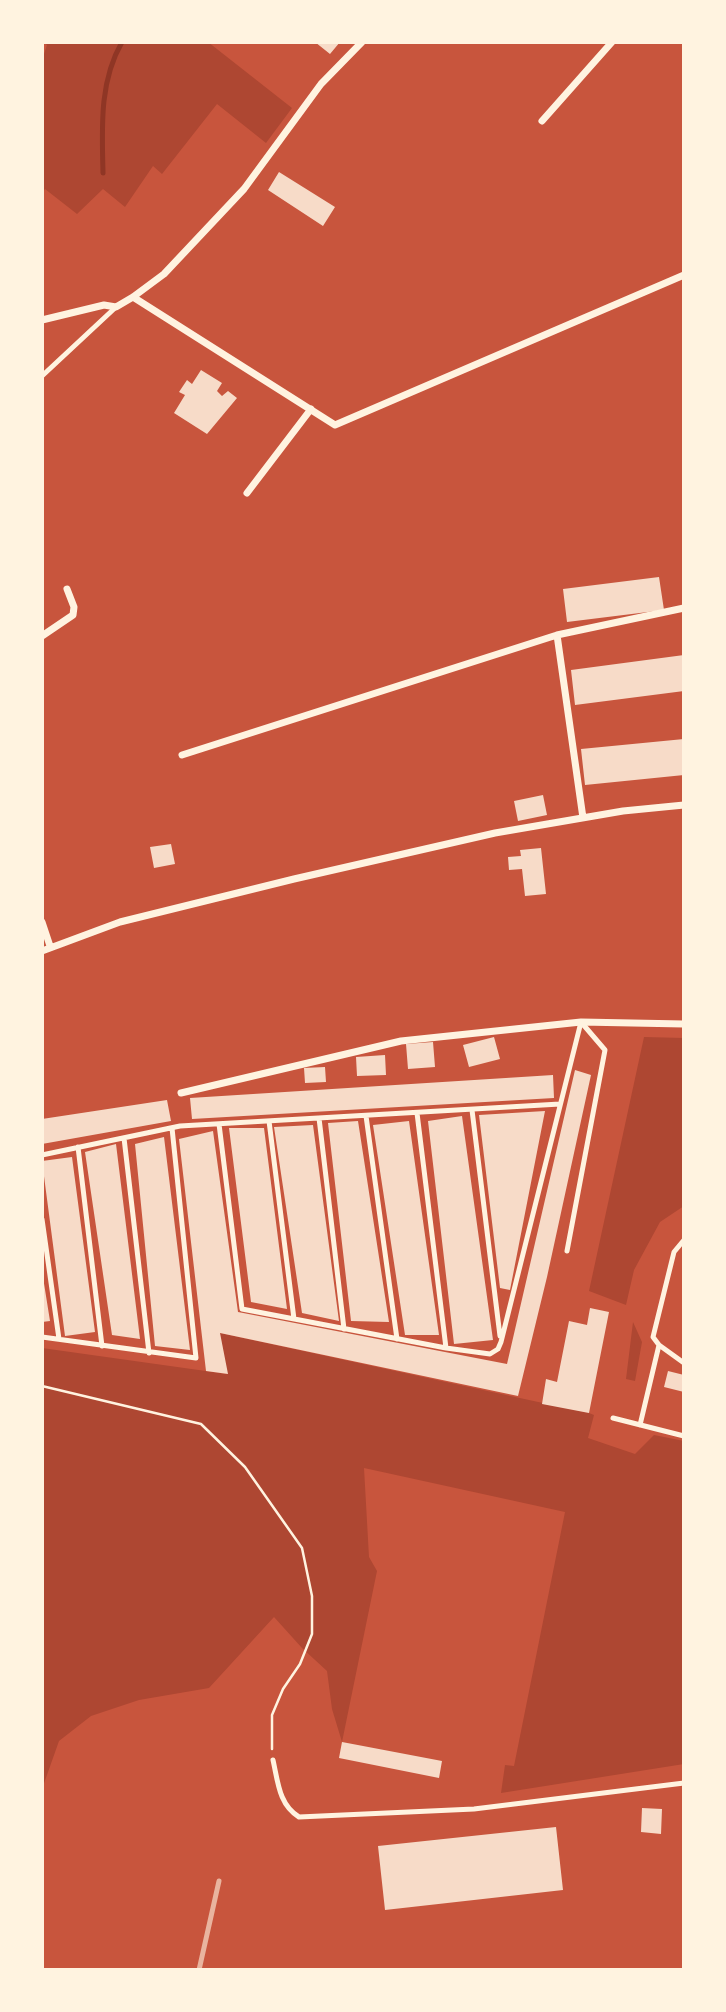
<!DOCTYPE html>
<style>
body{margin:0}
#map{position:relative;width:726px;height:2012px;overflow:hidden;background:#c8553d;font-family:Barlow,sans-serif}
canvas{display:block}
.frame{position:absolute;inset:0;border:44px solid #fff3e0;pointer-events:none}
</style>
<div id="map">
<canvas width="726" height="2012"></canvas>
<div class="frame"></div>
</div>
<script>
const c = document.querySelector('canvas').getContext('2d');
c.lineJoin = 'round';
function fill(path, color) { c.fillStyle = color; c.fill(path, 'evenodd'); }
function trace(path, color, width, dash) { c.strokeStyle = color; c.lineWidth = width; c.lineCap = dash ? 'butt' : 'round'; c.setLineDash(dash || []); c.stroke(path); }
const green = new Path2D(`
 M 43,42 L 208,42 L 292,108 L 266,143 L 217,104 L 162,174 L 153,166 L 125,207 L 103,189 L 77,214 L 45,189 L 42,193 L 42,60 L 47,45 Z
 M 644,1037 L 684,1038 L 684,1206 L 660,1222 L 634,1270 L 626,1305 L 589,1291 Z
 M 633,1322 L 642,1342 L 635,1381 L 626,1379 Z
 M 220,1333 L 589,1413 L 594,1415 L 588,1438 L 635,1454 L 654,1435 L 684,1441 L 684,1764 L 501,1793 L 505,1765 L 514,1766 L 565,1512 L 364,1468 L 369,1557 L 377,1571 L 342,1742 L 332,1709 L 327,1671 L 302,1648 L 274,1617 L 209,1688 L 139,1700 L 91,1716 L 59,1741 L 42,1789 L 42,1348 L 227,1374 Z`);
const stream = new Path2D(`
 M 103,173 C 102,128 99,82 122,42`);
const building = new Path2D(`
 M 315,42 L 340,42 L 330,54 Z
 M 279,172 L 335,207 L 323,226 L 268,190 Z
 M 201,370 L 222,383 L 217,391 L 222,396 L 228,391 L 237,398 L 207,434 L 174,413 L 185,395 L 179,392 L 187,380 L 192,384 Z
 M 659,577 L 664,610 L 567,622 L 563,589 Z
 M 684,655 L 684,691 L 575,705 L 571,670 Z
 M 684,739 L 684,775 L 585,785 L 581,749 Z
 M 543,795 L 547,815 L 518,821 L 514,801 Z
 M 171,844 L 175,864 L 154,868 L 150,847 Z
 M 541,848 L 546,894 L 525,896 L 522,869 L 509,870 L 508,857 L 521,856 L 520,850 Z
 M 494,1037 L 500,1059 L 469,1067 L 463,1045 Z
 M 433,1042 L 435,1067 L 408,1069 L 406,1044 Z
 M 385,1055 L 386,1075 L 357,1076 L 356,1057 Z
 M 325,1067 L 326,1082 L 305,1083 L 304,1068 Z
 M 575,1070 L 591,1075 L 547,1277 L 518,1396 L 220,1333 L 228,1374 L 206,1371 L 179,1139 L 213,1131 L 238,1312 L 507,1364 Z
 M 553,1075 L 554,1098 L 192,1119 L 190,1098 Z
 M 167,1100 L 171,1121 L 42,1144 L 42,1119 Z
 M 545,1111 L 510,1290 L 500,1288 L 479,1115 Z
 M 462,1116 L 493,1340 L 454,1344 L 428,1121 Z
 M 358,1121 L 389,1322 L 351,1321 L 328,1123 Z
 M 409,1121 L 439,1335 L 405,1335 L 373,1125 Z
 M 313,1125 L 339,1321 L 302,1313 L 274,1127 Z
 M 229,1128 L 264,1128 L 287,1309 L 251,1302 Z
 M 164,1137 L 190,1350 L 155,1346 L 135,1144 Z
 M 116,1144 L 140,1339 L 112,1335 L 85,1152 Z
 M 72,1157 L 95,1332 L 65,1336 L 42,1161 Z
 M 42,1271 L 50,1321 L 42,1322 Z
 M 590,1308 L 609,1312 L 589,1413 L 542,1404 L 546,1379 L 557,1382 L 569,1321 L 587,1325 Z
 M 668,1371 L 684,1375 L 684,1392 L 664,1387 Z
 M 342,1742 L 442,1761 L 439,1778 L 339,1758 Z
 M 642,1808 L 662,1809 L 661,1834 L 641,1832 Z
 M 556,1827 L 563,1890 L 385,1910 L 378,1846 Z`);
const path = new Path2D(`
 M 42,1386 L 201,1424 L 245,1467 L 302,1548 L 312,1596 L 312,1634 L 300,1664 L 283,1689 L 272,1715 L 272,1749`);
const service = new Path2D(`
 M 42,376 L 116,307
 M 472,1110 L 500,1336
 M 417,1113 L 446,1348
 M 366,1116 L 397,1339
 M 319,1118 L 344,1329
 M 269,1121 L 294,1319
 M 219,1124 L 242,1309 L 446,1348 L 490,1354 L 498,1349 L 501,1342 L 581,1022
 M 124,1138 L 149,1353
 M 78,1147 L 102,1346
 M 42,1155 L 180,1126 L 560,1104
 M 42,1219 L 59,1339
 M 684,1240 L 674,1252 L 653,1337 L 659,1345 L 684,1363
 M 567,1251 L 605,1050 L 581,1022
 M 42,1337 L 196,1358 L 172,1128
 M 613,1418 L 684,1436
 M 640,1425 L 659,1345
 M 273,1760 C 278,1782 279,1805 299,1817 L 474,1809 L 684,1783`);
const minor = new Path2D(`
 M 542,121 L 612,42
 M 133,297 L 335,425 L 684,275
 M 42,320 L 104,305 L 116,307 L 133,297 L 164,274 L 244,189 L 321,84 L 362,42
 M 247,493 L 311,409
 M 557,635 L 583,818
 M 42,636 L 73,615 L 74,607 L 67,589
 M 182,755 L 557,635 L 684,608
 M 42,922 L 50,946
 M 42,951 L 120,922 L 294,879 L 495,833 L 623,811 L 684,805
 M 181,1093 L 401,1041 L 581,1022 L 684,1024`);
const rail = new Path2D(`
 M 199,1970 L 219,1881`);
fill(green, '#ae4732');
trace(stream, '#8f3625', 5);
fill(building, '#f7dbc8');
trace(path, '#fff3e0', 2.5);
trace(service, '#fff3e0', 5);
trace(minor, '#fff3e0', 7);
trace(rail, '#e9b49f', 5);
</script>
